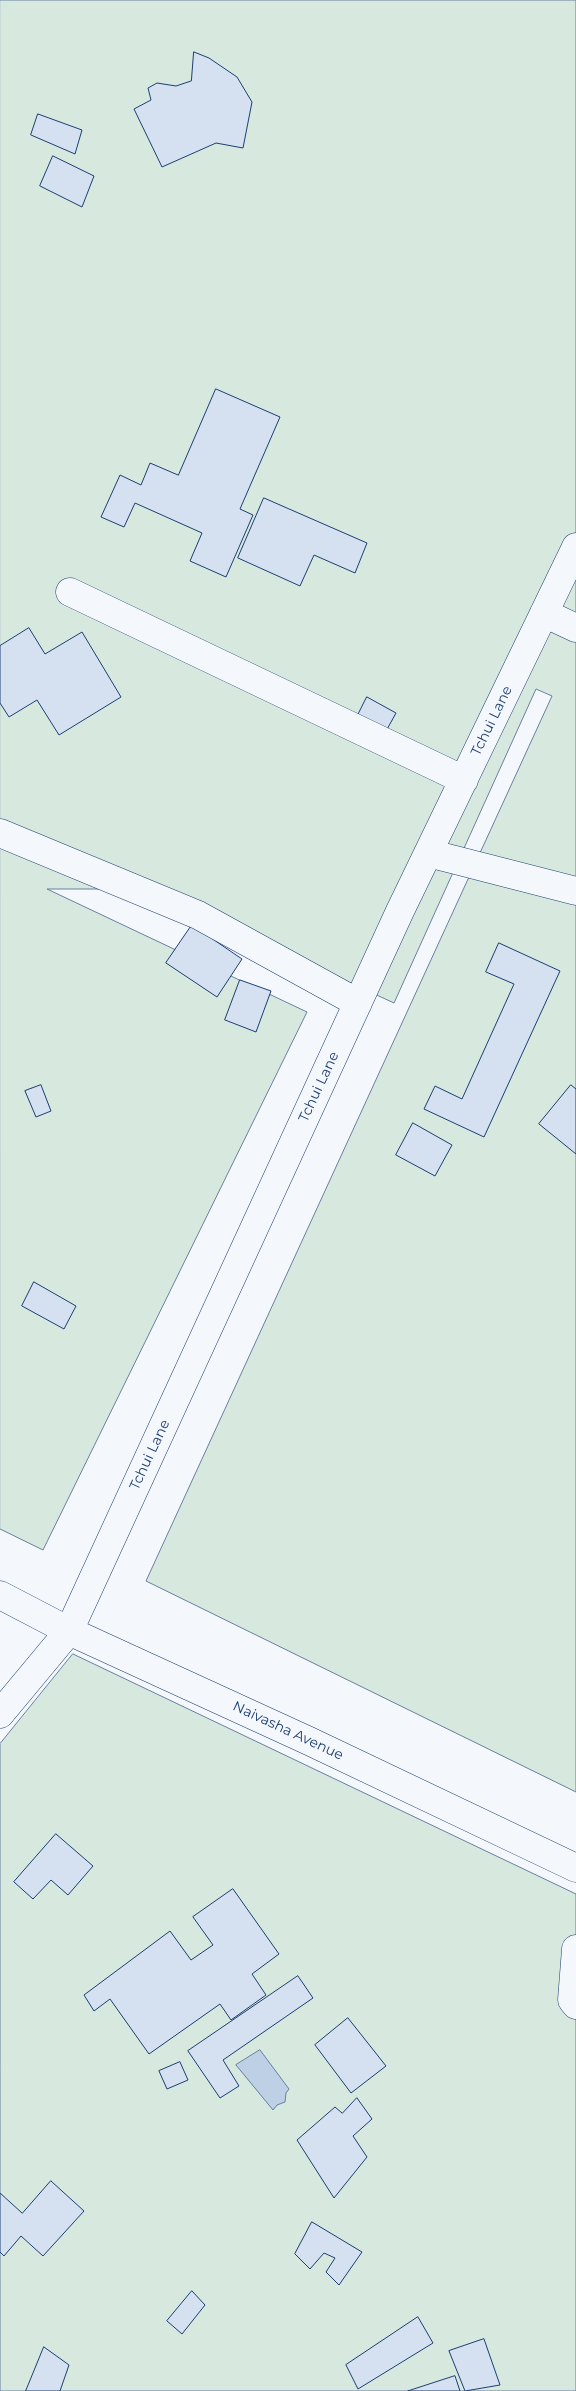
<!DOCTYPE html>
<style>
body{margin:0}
canvas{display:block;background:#f4f7fb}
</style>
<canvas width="576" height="2391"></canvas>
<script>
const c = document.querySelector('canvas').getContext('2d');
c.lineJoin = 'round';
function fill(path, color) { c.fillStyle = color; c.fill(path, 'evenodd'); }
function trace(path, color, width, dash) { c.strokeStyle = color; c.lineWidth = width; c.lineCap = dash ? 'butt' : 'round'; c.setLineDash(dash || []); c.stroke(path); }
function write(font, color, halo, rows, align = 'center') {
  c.font = font + ' Montserrat,sans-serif'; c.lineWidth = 4; c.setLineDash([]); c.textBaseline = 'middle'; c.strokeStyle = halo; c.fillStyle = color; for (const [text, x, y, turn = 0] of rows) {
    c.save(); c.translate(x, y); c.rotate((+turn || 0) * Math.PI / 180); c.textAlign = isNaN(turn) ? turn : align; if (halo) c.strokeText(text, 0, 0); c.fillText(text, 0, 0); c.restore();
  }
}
const green = new Path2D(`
 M 0,0 L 576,0 L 576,1792 L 146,1581 L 552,696 L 536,689 L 394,1003 L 147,889 L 47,889 L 307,1012 L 43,1550 L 0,1529 Z
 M 73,1654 L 576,1894 L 576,2391 L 0,2391 L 0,1744 Z`);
const water = new Path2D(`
 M 260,2050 L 289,2089 L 286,2093 L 285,2102 L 277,2105 L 273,2110 L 236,2065 Z`);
const building = new Path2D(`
 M 194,52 L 209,58 L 237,77 L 252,102 L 243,148 L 216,143 L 162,167 L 134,109 L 151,100 L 148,88 L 157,83 L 176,86 L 191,81 Z
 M 38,114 L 82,130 L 75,154 L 31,135 Z
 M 53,156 L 94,176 L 82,207 L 40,186 Z
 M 216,389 L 280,417 L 240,509 L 253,515 L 226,577 L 190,561 L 202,533 L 135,503 L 124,527 L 101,517 L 120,475 L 141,485 L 150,463 L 178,475 Z
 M 264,498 L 367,543 L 355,573 L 314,555 L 300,586 L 238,558 Z
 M 29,628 L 45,654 L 82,632 L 121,697 L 59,735 L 37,700 L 9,717 L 0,703 L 0,646 Z
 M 367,697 L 396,713 L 385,733 L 357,717 Z
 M 192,925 L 242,959 L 217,997 L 166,963 Z
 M 499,943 L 560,971 L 484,1137 L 424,1109 L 435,1086 L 462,1099 L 514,984 L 486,972 Z
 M 240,980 L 271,991 L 256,1032 L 225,1020 Z
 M 41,1085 L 51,1111 L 36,1117 L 25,1091 Z
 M 571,1085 L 576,1089 L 576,1154 L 539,1124 Z
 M 413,1123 L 452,1145 L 435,1176 L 396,1155 Z
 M 34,1282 L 76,1306 L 64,1329 L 22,1306 Z
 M 56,1834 L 93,1866 L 68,1895 L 51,1880 L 33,1899 L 14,1882 Z
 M 233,1889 L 279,1954 L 252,1974 L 266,1995 L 231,2020 L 220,2004 L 149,2054 L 110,1999 L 94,2011 L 84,1995 L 170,1931 L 191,1960 L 213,1945 L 193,1917 Z
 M 298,1976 L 313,1998 L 223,2060 L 239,2086 L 220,2098 L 188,2051 Z
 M 348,2018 L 386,2066 L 351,2093 L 315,2045 Z
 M 180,2062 L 188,2080 L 167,2089 L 159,2071 Z
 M 357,2098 L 372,2119 L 353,2136 L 367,2157 L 334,2198 L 297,2140 L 335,2107 L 342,2113 Z
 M 51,2181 L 84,2211 L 43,2256 L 21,2236 L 4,2256 L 0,2252 L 0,2193 L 22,2213 Z
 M 312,2222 L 362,2252 L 339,2285 L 326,2272 L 335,2258 L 324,2253 L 310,2269 L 295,2254 Z
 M 192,2291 L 205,2305 L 182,2334 L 167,2321 Z
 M 418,2317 L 433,2343 L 358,2389 L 346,2365 Z
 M 484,2339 L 500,2385 L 465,2391 L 449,2351 Z
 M 44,2347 L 69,2365 L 60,2391 L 26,2391 Z
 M 455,2376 L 460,2391 L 408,2391 Z`);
const minor = new Path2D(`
 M 70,592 L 464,780
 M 544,613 L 576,628
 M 0,833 L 198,915 L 358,1003
 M 428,853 L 576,891
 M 0,1595 L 69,1631 L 309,1741 L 576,1868
 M 0,1714 L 69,1631 L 400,911 L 576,547
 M 576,1949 L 572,2000 L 576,2005`);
const streetNames = [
 ["Tchui Lane",492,721,-64],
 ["Tchui Lane",319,1087,-65],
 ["Tchui Lane",150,1455,-65],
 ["Naivasha Avenue",288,1731,25]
];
fill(green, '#d7e8df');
trace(green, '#687fa3', 1);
fill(water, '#bed0e5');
trace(water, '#687fa3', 1);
fill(building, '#d5e0f0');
trace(building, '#1d3f73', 1);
trace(minor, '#1d3f73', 29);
trace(minor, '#f4f7fb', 28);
write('14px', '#1d3f73', '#f4f7fb', streetNames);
</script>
